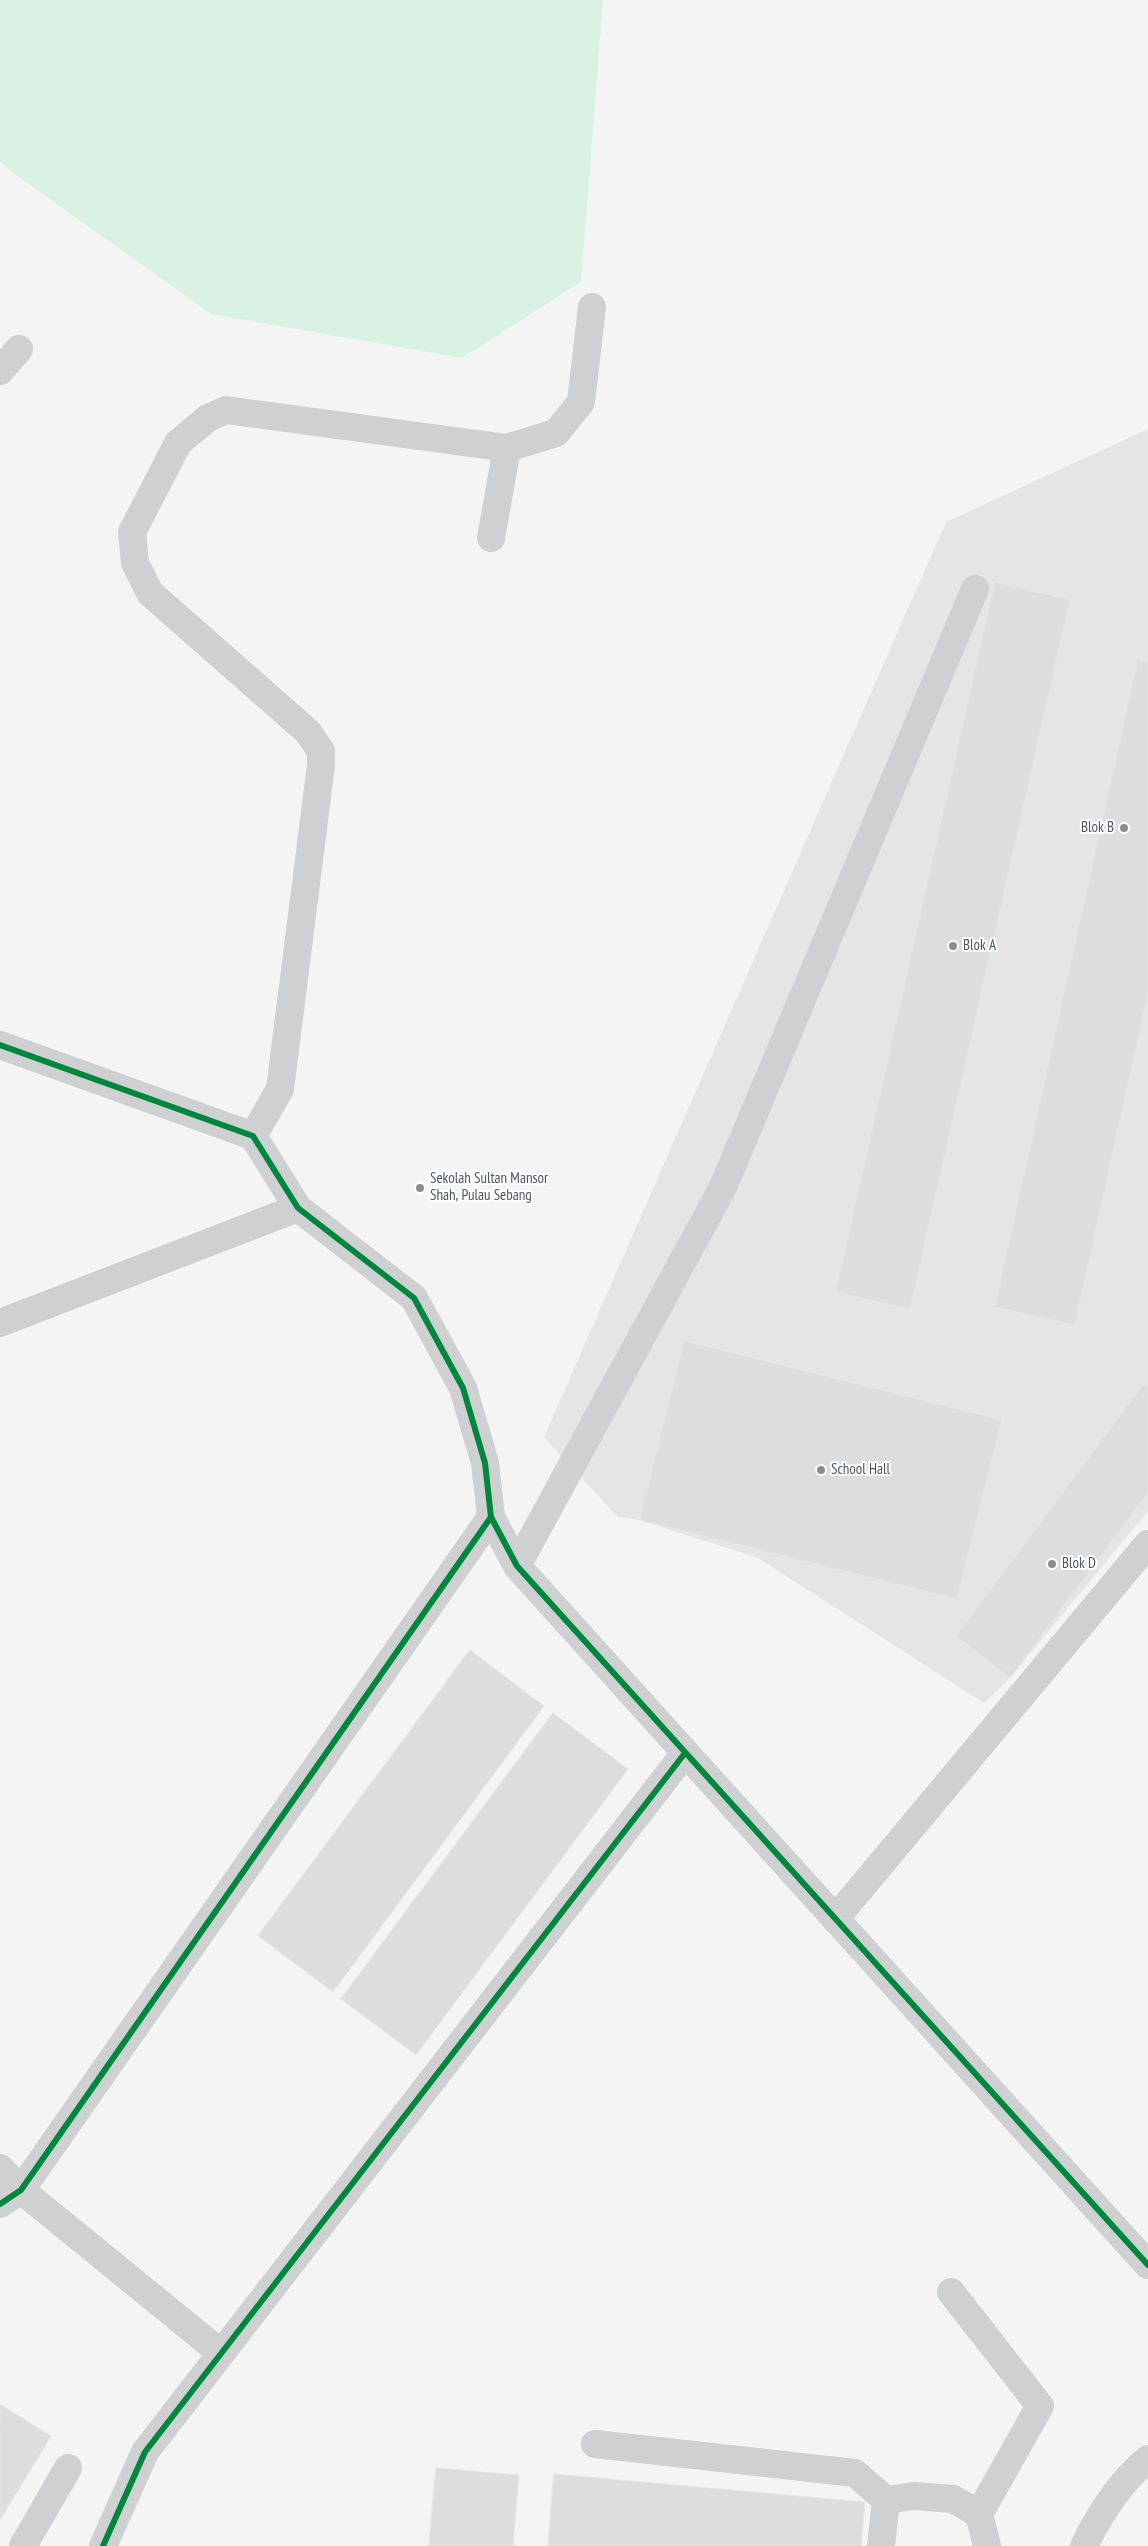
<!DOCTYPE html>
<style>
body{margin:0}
canvas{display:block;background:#f4f4f4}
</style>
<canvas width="1148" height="2546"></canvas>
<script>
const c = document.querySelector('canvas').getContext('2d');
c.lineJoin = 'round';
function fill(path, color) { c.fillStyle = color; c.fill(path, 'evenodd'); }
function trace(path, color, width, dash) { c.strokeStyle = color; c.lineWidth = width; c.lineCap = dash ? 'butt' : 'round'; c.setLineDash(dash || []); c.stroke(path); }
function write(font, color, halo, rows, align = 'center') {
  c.font = font + ' "PT Sans Narrow",sans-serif'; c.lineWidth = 4; c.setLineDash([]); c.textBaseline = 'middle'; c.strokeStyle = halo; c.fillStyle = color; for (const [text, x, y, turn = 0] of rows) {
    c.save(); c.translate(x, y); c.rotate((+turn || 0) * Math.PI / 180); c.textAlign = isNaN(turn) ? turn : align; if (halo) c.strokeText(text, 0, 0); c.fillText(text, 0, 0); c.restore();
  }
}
const education = new Path2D(`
 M 1148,429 L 1148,1511 L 1010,1678 L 984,1703 L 758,1558 L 640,1520 L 618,1517 L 544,1437 L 946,522 Z`);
const green = new Path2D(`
 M 0,0 L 603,0 L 581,282 L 462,358 L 211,314 L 12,172 L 0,161 Z`);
const building = new Path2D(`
 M 995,582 L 1070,600 L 910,1309 L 836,1292 Z
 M 1138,660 L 1148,662 L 1148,994 L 1075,1325 L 995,1307 Z
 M 684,1341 L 1002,1420 L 957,1599 L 640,1520 Z
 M 1144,1384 L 1148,1387 L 1148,1493 L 1010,1678 L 956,1636 Z
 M 470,1650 L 544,1706 L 333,1992 L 258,1936 Z
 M 553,1713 L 628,1769 L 416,2055 L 341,1999 Z
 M 0,2404 L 51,2436 L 0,2520 Z
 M 436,2468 L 519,2475 L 513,2546 L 429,2546 Z
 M 554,2474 L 865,2502 L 861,2546 L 548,2546 Z`);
const minor = new Path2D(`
 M 0,371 L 19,349
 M 507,448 L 556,433 L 581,402 L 592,307
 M 0,1045 L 253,1136 L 298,1208 L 414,1298 L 463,1388 L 485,1463 L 491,1517 L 517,1566 L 1148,2265
 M 253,1136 L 280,1089 L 321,765 L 321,751 L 308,732 L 150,593 L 135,563 L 132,532 L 178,443 L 208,418 L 226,410 L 507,448 L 491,538
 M 0,1323 L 298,1208
 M 517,1566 L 723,1187 L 975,589
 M 835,1919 L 1148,1544
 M 0,2168 L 21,2190 L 221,2353
 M 0,2204 L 21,2190 L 491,1517
 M 595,2444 L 855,2473 L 886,2500 L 881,2546
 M 886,2500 L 914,2496 L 953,2499 L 979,2514 L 1040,2406 L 951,2292
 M 979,2514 L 987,2546
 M 23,2546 L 68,2468
 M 103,2546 L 145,2452 L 685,1753
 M 1084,2546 C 1099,2515 1121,2481 1148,2459`);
const cycleway = new Path2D(`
 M 0,1045 L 253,1136 L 298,1208 L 414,1298 L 463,1388 L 485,1463 L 491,1517 L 517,1566 L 1148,2265
 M 0,2204 L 21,2190 L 491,1517
 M 103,2546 L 145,2452 L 685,1753`);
const markers = [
 [1124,828,5,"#868d94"],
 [953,946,5,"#868d94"],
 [420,1188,5,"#868d94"],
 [821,1470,5,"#868d94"],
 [1052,1564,5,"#868d94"]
];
const poiNames = [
 ["Blok B",1114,828,"right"],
 ["Blok A",963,946],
 ["Sekolah Sultan Mansor",430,1179],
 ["Shah, Pulau Sebang",430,1196],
 ["School Hall",831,1470],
 ["Blok D",1062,1564]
];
fill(education, '#e6e5e6');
fill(green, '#d9f2e3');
fill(building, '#ddddde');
trace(building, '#e5e6e7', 1);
trace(minor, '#ced0d2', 28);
trace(cycleway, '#00873e', 6);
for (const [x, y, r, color] of markers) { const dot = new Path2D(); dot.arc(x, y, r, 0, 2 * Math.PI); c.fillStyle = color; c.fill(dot); trace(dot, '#fff', 2); }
write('15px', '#4a5661', '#fff', poiNames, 'left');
</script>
